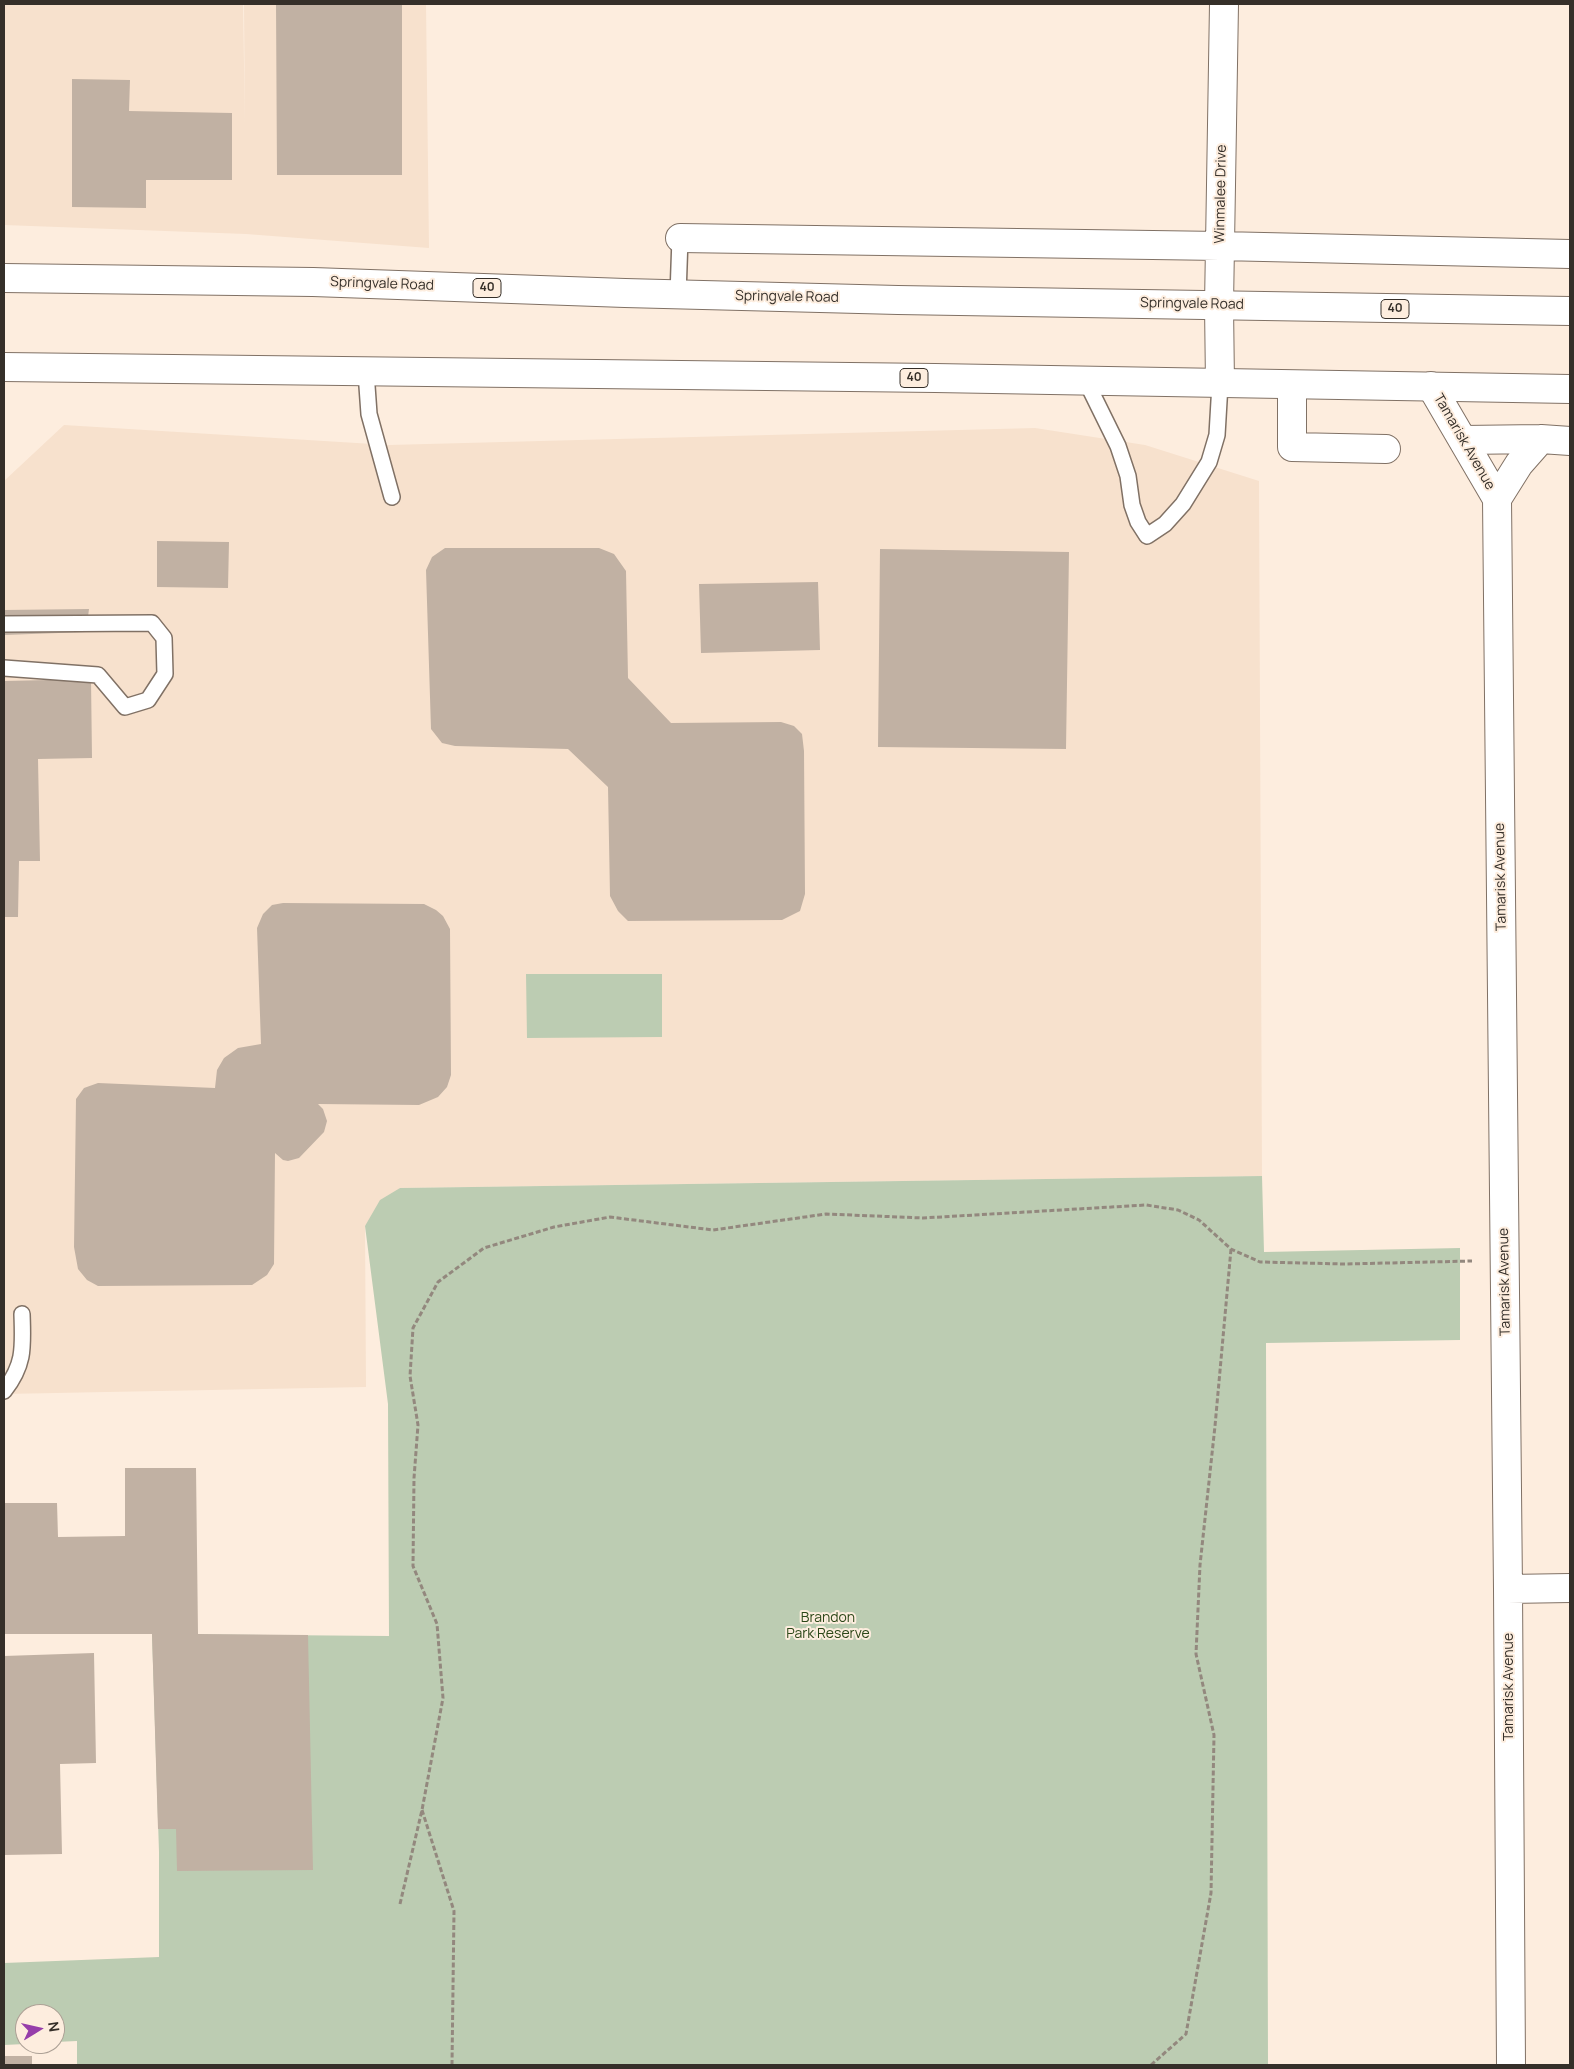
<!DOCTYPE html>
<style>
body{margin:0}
#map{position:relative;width:1574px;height:2069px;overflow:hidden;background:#fdedde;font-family:Manrope,sans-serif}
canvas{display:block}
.frame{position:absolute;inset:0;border:5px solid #352f29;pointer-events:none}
.north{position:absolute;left:15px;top:2004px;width:50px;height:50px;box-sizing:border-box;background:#fdedde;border:1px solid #ada196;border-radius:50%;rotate:81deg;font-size:14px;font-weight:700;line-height:20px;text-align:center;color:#352f29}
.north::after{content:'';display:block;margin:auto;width:18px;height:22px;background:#963eaa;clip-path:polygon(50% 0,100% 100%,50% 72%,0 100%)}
</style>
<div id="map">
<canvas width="1574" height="2069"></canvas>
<div class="frame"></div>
<div class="north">N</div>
</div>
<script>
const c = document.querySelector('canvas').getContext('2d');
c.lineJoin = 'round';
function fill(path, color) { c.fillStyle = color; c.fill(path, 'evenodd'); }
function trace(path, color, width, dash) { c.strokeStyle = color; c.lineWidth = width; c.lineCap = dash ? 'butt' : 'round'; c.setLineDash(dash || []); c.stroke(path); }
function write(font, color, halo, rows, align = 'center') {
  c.font = font + ' Manrope,sans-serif'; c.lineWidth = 4; c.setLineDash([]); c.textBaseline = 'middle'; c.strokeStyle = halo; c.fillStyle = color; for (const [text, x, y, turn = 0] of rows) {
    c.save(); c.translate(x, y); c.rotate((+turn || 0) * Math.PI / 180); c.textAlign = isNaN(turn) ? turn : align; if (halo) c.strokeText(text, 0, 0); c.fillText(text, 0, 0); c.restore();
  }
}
const built = new Path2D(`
 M 4,4 L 243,4 L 245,125 L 244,4 L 426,4 L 429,248 L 246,234 L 4,225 Z
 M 64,425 L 389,445 L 1035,428 L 1145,445 L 1259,481 L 1262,1176 L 400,1188 L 365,1226 L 366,1387 L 4,1394 L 4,481 Z`);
const green = new Path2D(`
 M 526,974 L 662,974 L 662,1037 L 527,1038 Z
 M 1262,1176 L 1264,1252 L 1460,1248 L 1460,1340 L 1266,1343 L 1268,2065 L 77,2065 L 77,2041 L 55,2042 L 55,2014 L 25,2014 L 25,2044 L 4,2045 L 4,1963 L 159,1957 L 159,1852 L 152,1634 L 389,1636 L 388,1404 L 365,1226 L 380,1200 L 400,1188 Z`);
const building = new Path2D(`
 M 276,4 L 402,4 L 402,175 L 277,175 Z
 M 72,79 L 130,80 L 129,111 L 232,113 L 232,180 L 146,180 L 146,208 L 72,207 Z
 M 157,541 L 229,542 L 228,588 L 157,587 Z
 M 445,548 L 599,548 L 614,554 L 626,571 L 628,678 L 671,723 L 781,722 L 794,726 L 802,734 L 804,751 L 805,894 L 800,911 L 782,920 L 628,921 L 618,911 L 610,896 L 608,787 L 568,749 L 455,746 L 442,743 L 431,729 L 426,570 L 432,557 Z
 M 880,549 L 1069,552 L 1066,749 L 878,747 Z
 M 818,582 L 820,650 L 701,653 L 699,584 Z
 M 89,609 L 86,632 L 4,635 L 4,610 Z
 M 91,679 L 92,758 L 38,759 L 40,861 L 19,861 L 18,917 L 4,917 L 4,681 Z
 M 283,903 L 424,904 L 436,910 L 443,916 L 450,929 L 451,1075 L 447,1087 L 438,1097 L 419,1105 L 318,1104 L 323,1109 L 327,1121 L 324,1132 L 299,1158 L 288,1161 L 283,1160 L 275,1153 L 274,1264 L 267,1275 L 252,1285 L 98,1286 L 87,1280 L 78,1269 L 74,1247 L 76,1099 L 84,1088 L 98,1083 L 215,1088 L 217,1070 L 224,1058 L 238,1048 L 261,1044 L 257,928 L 263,914 L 272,905 Z
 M 125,1468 L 196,1468 L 198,1634 L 308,1635 L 313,1870 L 177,1871 L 176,1829 L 158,1829 L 152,1634 L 4,1634 L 4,1503 L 57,1503 L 58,1537 L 125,1536 Z
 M 94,1653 L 96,1763 L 60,1764 L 62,1854 L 4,1855 L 4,1656 Z
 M 4,2056 L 32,2056 L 32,2065 L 4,2065 Z`);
const path = new Path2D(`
 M 422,1810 L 454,1911 L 452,2065
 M 400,1904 L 422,1810 L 443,1698 L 437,1624 L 413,1566 L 414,1478 L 418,1425 L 410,1376 L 413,1328 L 438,1282 L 484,1248 L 554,1227 L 610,1217 L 713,1230 L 826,1214 L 923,1218 L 1146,1205 L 1178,1210 L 1199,1220 L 1231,1249 L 1260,1262 L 1345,1264 L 1472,1261
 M 1151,2065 L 1186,2034 L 1211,1893 L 1214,1735 L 1196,1654 L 1200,1565 L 1215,1426 L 1231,1249`);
const service = new Path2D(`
 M 678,295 L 680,238
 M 366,372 L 369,414 L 392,497
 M 1086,381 L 1118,446 L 1128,476 L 1132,505 L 1138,522 L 1147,536 L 1165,524 L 1183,504 L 1209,462 L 1217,435 L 1220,384
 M 4,624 L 152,623 L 164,638 L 165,674 L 148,700 L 125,707 L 98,675 L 4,668
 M 4,1391 C 25,1364 23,1347 22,1314`);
const minor = new Path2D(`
 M 680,238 L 1220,246 L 1570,254
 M 1220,384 L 1219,305 L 1224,4
 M 1292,385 L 1292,447 L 1386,449
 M 1431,386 L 1497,499 L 1508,1589 L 1511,2065
 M 1463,440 L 1541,439 L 1570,441
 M 1497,499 L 1519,464 L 1541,439
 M 1508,1589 L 1570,1588`);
const trunk = new Path2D(`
 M 4,278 L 313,282 L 625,293 L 898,300 L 1570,311
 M 4,367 L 935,378 L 1570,389`);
const shields = [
 [487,288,28],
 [1395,309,28],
 [914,378,28]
];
const shieldNames = [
 ["40",487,288],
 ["40",1395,309],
 ["40",914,378]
];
const streetNames = [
 ["Winmalee Drive",1221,194,-89],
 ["Springvale Road",382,284,2],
 ["Springvale Road",787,297,1],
 ["Springvale Road",1192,304,1],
 ["Tamarisk Avenue",1464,442,60],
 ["Tamarisk Avenue",1501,877,-91],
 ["Tamarisk Avenue",1505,1282,-91],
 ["Tamarisk Avenue",1509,1687,-90]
];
const parkNames = [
 ["Brandon",828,1618],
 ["Park Reserve",828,1634]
];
fill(built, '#f7e1cd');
fill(green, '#bcccb2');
fill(building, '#c1b1a3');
trace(service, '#807165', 18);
trace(minor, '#807165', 30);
trace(trunk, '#807165', 30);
trace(path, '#93887e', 3, [5, 2.5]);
trace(service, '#fff', 15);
trace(minor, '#fff', 28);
trace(trunk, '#fff', 28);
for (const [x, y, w] of shields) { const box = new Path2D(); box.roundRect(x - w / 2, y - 9.5, w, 19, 4); c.fillStyle = '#fdedde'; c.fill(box); trace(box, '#352f29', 1); }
write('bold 12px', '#352f29', null, shieldNames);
write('14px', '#352f29', '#fdedde', streetNames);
write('14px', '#2c4718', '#fdedde', parkNames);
</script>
